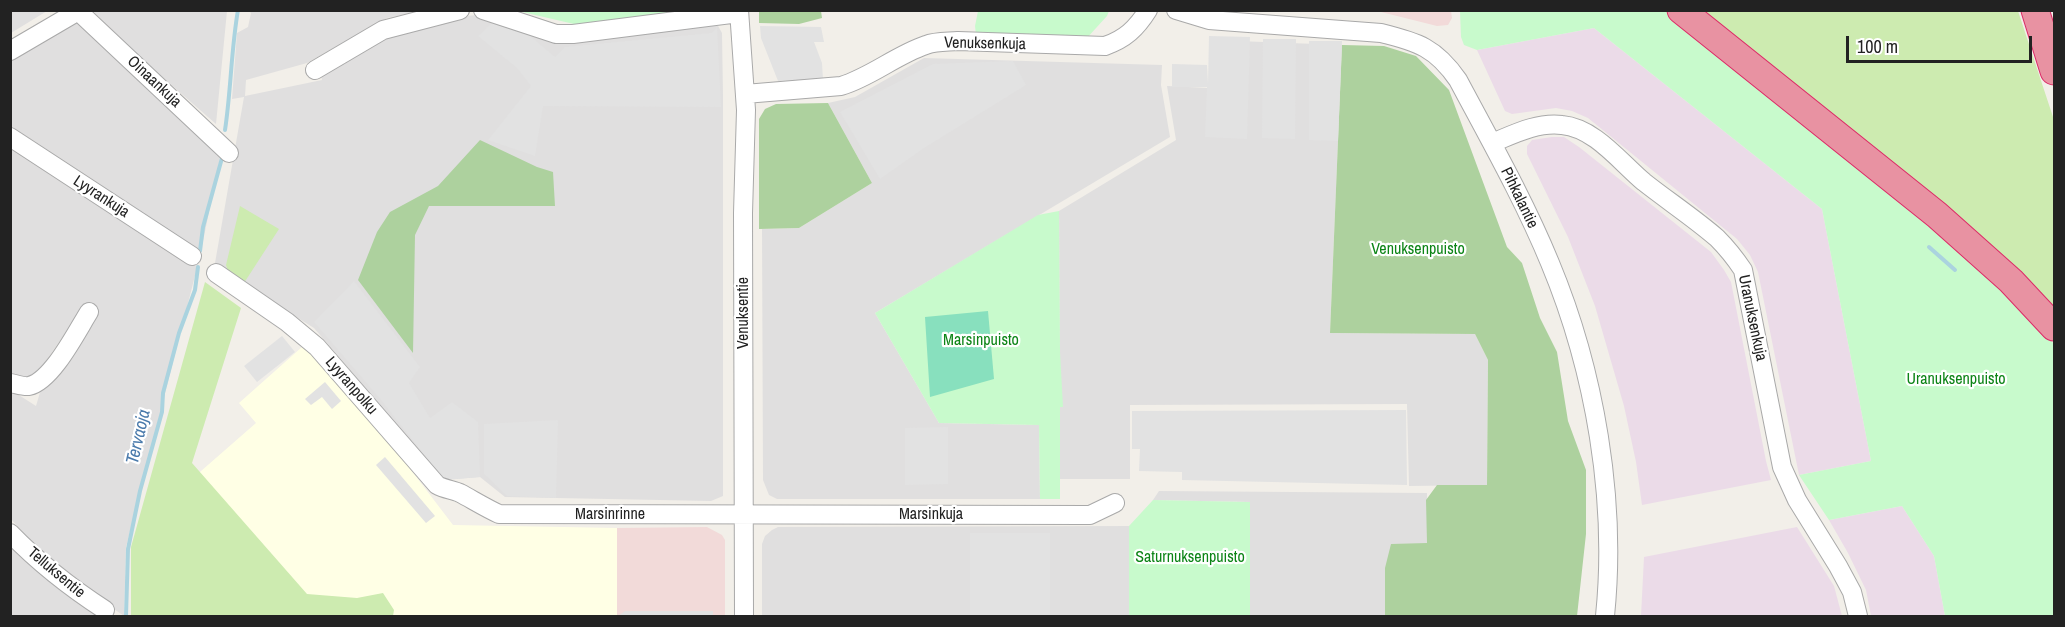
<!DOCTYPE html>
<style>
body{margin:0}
#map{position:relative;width:2065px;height:627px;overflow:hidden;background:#f2efe9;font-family:"Archivo Narrow",sans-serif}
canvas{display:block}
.frame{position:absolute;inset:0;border:12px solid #222;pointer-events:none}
.scale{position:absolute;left:1846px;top:36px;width:186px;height:27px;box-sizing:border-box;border:3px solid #222;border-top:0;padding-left:8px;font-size:18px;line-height:21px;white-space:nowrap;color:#222;-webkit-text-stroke:4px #fff;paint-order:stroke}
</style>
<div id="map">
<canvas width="2065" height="627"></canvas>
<div class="frame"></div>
<div class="scale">100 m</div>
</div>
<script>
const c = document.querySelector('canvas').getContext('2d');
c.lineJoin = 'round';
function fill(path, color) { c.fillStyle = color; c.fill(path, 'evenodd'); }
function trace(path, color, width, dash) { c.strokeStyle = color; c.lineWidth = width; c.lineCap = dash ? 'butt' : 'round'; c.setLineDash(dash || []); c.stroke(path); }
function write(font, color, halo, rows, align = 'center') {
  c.font = font + ' "Archivo Narrow",sans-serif'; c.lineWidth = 4.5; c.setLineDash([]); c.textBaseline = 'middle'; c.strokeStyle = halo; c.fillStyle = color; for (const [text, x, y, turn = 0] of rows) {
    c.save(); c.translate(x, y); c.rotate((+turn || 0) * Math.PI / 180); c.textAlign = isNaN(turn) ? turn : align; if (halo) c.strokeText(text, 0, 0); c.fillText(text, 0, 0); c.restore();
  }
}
const residential = new Path2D(`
 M 11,10 L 47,10 L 47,11 L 11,33 Z
 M 94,11 L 227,11 L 216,124 L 96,19 Z
 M 249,11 L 420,11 L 387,18 L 307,63 L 246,80 L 245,96 L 322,80 L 320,70 L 389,34 L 464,16 L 479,15 L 563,41 L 717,24 L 722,33 L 723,96 L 723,496 L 711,501 L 505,497 L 480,477 L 444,480 L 314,328 L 229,275 L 215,263 L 244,97 L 232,99 L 237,33 L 248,27 L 251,13 Z
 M 74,21 L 82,23 L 222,148 L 200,256 L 126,547 L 124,616 L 54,567 L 11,519 L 11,390 L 36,406 L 41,389 L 73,342 L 64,335 L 37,374 L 25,378 L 11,373 L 10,59 Z
 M 1211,40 L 1342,45 L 1330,333 L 1475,334 L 1488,360 L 1487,485 L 1409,486 L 1407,404 L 1130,405 L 1130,479 L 1060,479 L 1059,211 L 1176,140 L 1167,86 L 1209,88 Z
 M 924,58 L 1162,65 L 1161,85 L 1170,137 L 875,313 L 939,423 L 1039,425 L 1040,499 L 777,499 L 769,495 L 763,480 L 762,229 L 799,228 L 872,183 L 828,103 L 855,97 Z
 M 1159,491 L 1427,493 L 1427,543 L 1385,569 L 1385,616 L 1250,616 L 1250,502 L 1153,500 Z
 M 1129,526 L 1129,616 L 762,616 L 762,544 L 765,536 L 772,530 L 778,527 Z
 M 10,537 L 106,616 L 11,616 Z`);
const commercial = new Path2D(`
 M 1377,11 L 1451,11 L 1452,18 L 1448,25 L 1437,26 Z
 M 707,527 L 722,535 L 725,540 L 725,616 L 542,616 L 617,615 L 617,528 Z`);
const industrial = new Path2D(`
 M 1594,28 L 1822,209 L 1871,461 L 1799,475 L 1758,272 L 1750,255 L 1737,239 L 1588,118 L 1572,111 L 1556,108 L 1512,114 L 1505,111 L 1477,50 Z
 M 1552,137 L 1564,137 L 1579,147 L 1711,252 L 1724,270 L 1731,282 L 1766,461 L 1771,480 L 1642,505 L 1636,462 L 1624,406 L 1595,306 L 1568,237 L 1527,154 L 1527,146 L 1532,140 Z
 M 1902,506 L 1934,556 L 1945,616 L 1871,616 L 1866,590 L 1848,553 L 1829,520 Z
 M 1797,527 L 1834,586 L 1842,616 L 1641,616 L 1644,557 Z`);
const education = new Path2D(`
 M 302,347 L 317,347 L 453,525 L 617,528 L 617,615 L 274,616 L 169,499 L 256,423 L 239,403 Z`);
const grass = new Path2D(`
 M 1693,11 L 2018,11 L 2054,120 L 2054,317 Z
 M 240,206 L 279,229 L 244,283 L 228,271 L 226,265 Z
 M 205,282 L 241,308 L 192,463 L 307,594 L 357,598 L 383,593 L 394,610 L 393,616 L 131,616 L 131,547 Z`);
const forest = new Path2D(`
 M 759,11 L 821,11 L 822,18 L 799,24 L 759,23 Z
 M 1342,45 L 1384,46 L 1416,56 L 1449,90 L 1507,247 L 1522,263 L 1540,318 L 1557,352 L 1568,421 L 1586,470 L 1586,534 L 1577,616 L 1385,616 L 1385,568 L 1391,544 L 1427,543 L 1426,500 L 1437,485 L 1487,485 L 1488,360 L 1475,334 L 1330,333 Z
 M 828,103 L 872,183 L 799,228 L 759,229 L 759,119 L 765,109 L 776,104 Z
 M 480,140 L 537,167 L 553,172 L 555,206 L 429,206 L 415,235 L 413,353 L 358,280 L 377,232 L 390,212 L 438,186 Z`);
const park = new Path2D(`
 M 518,11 L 713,11 L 611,23 L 574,24 Z
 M 978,11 L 1109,11 L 1107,16 L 1086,39 L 976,35 L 975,26 Z
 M 1460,11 L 1668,11 L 1865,168 L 2023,307 L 2054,344 L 2054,616 L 1945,616 L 1934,556 L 1902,506 L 1829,520 L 1799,475 L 1871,461 L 1822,209 L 1594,28 L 1477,50 L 1464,45 L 1461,37 Z
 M 1059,211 L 1060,352 L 1063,407 L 1060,407 L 1060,499 L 1040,499 L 1039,425 L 939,423 L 875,313 L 1038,215 Z
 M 1153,500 L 1250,502 L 1250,616 L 1129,616 L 1129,526 Z`);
const pitch = new Path2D(`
 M 988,311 L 994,379 L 930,397 L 925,317 Z`);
const parking = new Path2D(`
 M 492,23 L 529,35 L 555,57 L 565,47 L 712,33 L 717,27 L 721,107 L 543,106 L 535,156 L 488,140 L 531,86 L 517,68 L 478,36 Z
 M 760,26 L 821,27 L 824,42 L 814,42 L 822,63 L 823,80 L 778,81 L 761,38 Z
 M 1209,36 L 1250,37 L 1247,139 L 1205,137 L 1207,87 L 1172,87 L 1172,64 L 1207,65 L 1208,84 Z
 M 1263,39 L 1296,39 L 1295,139 L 1262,138 Z
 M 1309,41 L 1342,41 L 1338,141 L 1309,140 Z
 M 1013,61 L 1026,85 L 924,148 L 880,179 L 840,112 L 933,64 Z
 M 354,281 L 420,367 L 409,383 L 430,418 L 452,402 L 478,422 L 480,477 L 444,480 L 381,400 L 314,322 Z
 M 282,336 L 295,352 L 257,382 L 244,366 Z
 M 325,382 L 341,401 L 332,409 L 322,397 L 311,405 L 305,399 Z
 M 1406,410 L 1407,485 L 1182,480 L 1182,472 L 1139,471 L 1140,449 L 1132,449 L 1132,411 Z
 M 558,420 L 556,498 L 507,496 L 484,474 L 484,424 Z
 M 948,427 L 948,484 L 905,485 L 905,428 Z
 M 385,457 L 435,516 L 426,523 L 376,465 Z
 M 970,533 L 1050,533 L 1050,616 L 970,616 Z
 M 625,611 L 713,611 L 713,616 L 549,616 L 618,616 Z`);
const stream = new Path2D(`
 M 225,130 C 231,91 231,50 238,10
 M 1929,247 L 1955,270
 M 200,251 L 203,227 L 222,158
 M 126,616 L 128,549 L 140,491 L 162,412 L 163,393 L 179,333 L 195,290 L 198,267`);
const minor = new Path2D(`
 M 483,10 L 556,34 L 573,34 L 739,13
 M 739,10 L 746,110 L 743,213 L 744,616
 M 1176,10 L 1209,20 L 1381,33 C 1418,42 1436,48 1458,80 C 1490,140 1524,200 1550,263 C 1595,371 1617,500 1605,616
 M 78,11 L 229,153
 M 10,51 L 80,10
 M 315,70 L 383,30 L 460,10
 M 745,94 L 841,86 C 871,77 896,55 926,45 C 936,41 948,42 958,41 L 1105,46 C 1125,39 1136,29 1148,10
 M 10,137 L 192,256
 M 1492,143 C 1514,134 1537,122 1562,125 C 1595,128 1620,162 1644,182 C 1668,201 1694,218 1717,238 C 1727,248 1735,258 1743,270 L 1782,467 L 1797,500 L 1838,566 L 1852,592 L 1858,616
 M 216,273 L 287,322 L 317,347 L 437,485 C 444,489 453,490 460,493 C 473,500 486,508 499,514 L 1090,515 L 1115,503
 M 10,383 C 16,384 24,387 29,386 C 52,381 77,331 89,312
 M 10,533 C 38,562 71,588 105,610`);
const highway = new Path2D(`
 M 1681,10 L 1937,215 L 2011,281 L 2054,327
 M 2035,10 L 2054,71`);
const streetNames = [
 ["Venuksenkuja",985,44,1],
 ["Oinaankuja",154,82,43],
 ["Lyyrankuja",101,197,33],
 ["Pihkalantie",1519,198,64],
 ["Venuksentie",744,313,-90],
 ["Uranuksenkuja",1752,318,78],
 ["Lyyranpolku",351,386,49],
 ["Marsinrinne",610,515],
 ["Marsinkuja",931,515],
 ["Telluksentie",56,573,40]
];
const parkNames = [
 ["Venuksenpuisto",1418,250],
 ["Marsinpuisto",981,341],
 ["Uranuksenpuisto",1956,380],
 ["Saturnuksenpuisto",1190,558]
];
const waterNames = [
 ["Tervaoja",139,437,-77]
];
fill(residential, '#e0dfdf');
fill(commercial, '#f2dad9');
fill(industrial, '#ebdbe8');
fill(education, '#ffffe5');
fill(grass, '#cdebb0');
fill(forest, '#add19e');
fill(park, '#c8facc');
fill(pitch, '#88e0be');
fill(parking, '#e2e2e2');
trace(stream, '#aad3df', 4);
trace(minor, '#a9a9a9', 20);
trace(highway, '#dc2a67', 29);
trace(minor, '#fff', 18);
trace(highway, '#e892a2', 27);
write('16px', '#222', '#fff', streetNames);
write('16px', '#0c8416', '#fff', parkNames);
write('italic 18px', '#4a7aab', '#fff', waterNames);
</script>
